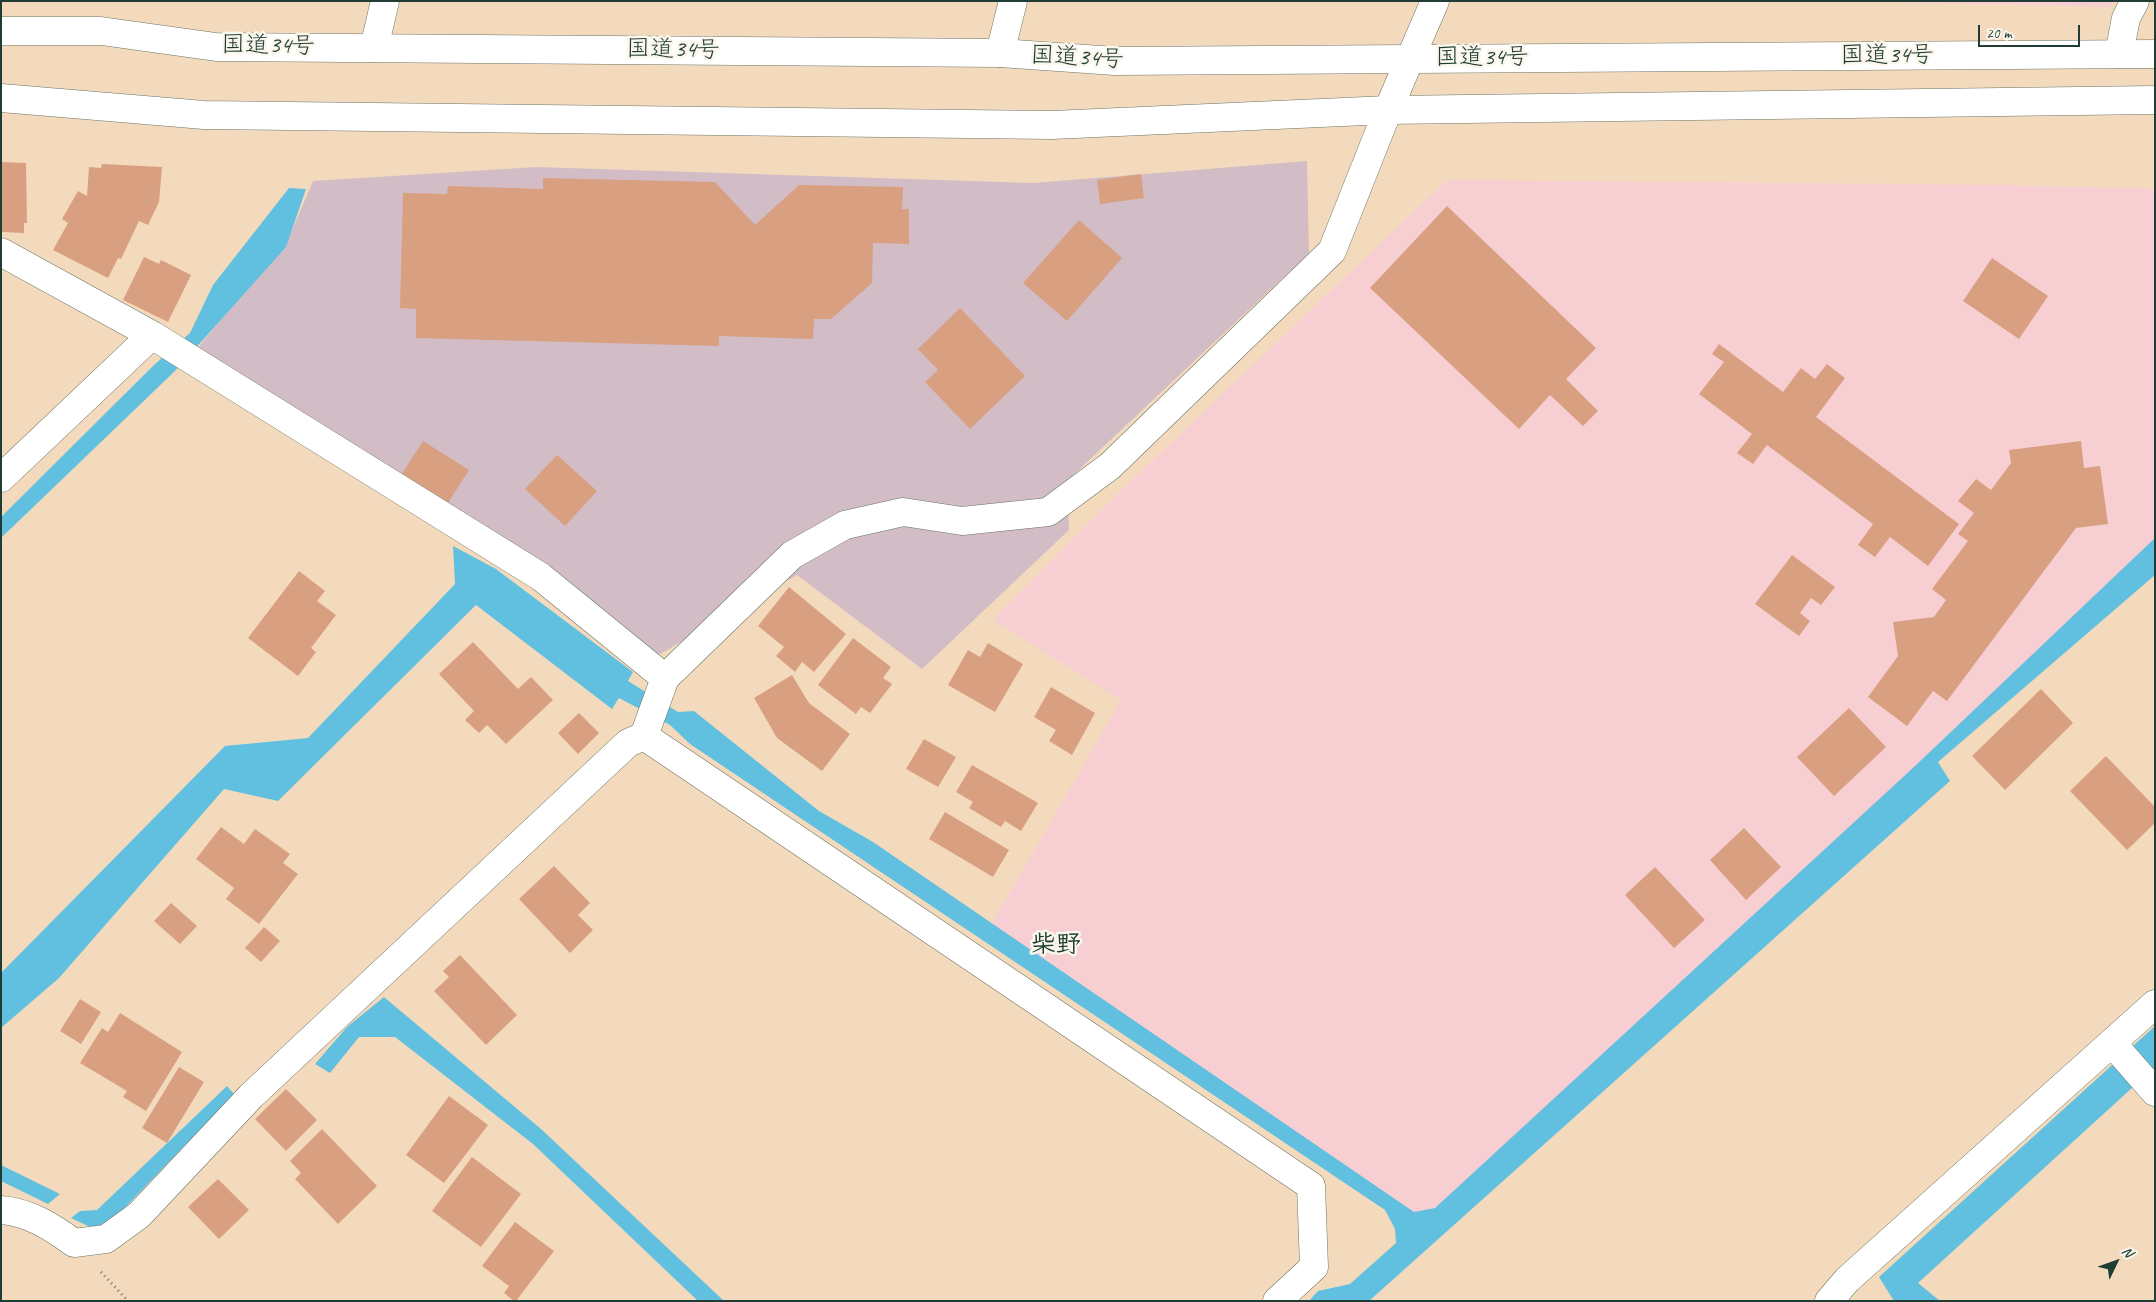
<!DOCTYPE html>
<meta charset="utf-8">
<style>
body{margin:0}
#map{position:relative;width:2156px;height:1302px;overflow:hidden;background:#f4dabc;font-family:Caveat,sans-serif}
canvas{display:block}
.frame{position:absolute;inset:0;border:2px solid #1f3d34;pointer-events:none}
.north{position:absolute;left:2091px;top:1237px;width:50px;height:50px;-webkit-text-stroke:4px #fbf7ec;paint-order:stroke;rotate:48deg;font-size:14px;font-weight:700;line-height:20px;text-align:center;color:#1f3d34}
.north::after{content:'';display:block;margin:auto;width:18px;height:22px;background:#1f3d34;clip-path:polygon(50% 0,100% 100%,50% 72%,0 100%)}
.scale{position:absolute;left:1978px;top:25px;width:102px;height:22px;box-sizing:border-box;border:2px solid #1f3d34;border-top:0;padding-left:6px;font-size:15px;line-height:18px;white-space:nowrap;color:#1f3d34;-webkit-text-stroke:4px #fbf7ec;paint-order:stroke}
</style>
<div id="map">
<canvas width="2156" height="1302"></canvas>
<div class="frame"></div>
<div class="north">N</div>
<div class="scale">20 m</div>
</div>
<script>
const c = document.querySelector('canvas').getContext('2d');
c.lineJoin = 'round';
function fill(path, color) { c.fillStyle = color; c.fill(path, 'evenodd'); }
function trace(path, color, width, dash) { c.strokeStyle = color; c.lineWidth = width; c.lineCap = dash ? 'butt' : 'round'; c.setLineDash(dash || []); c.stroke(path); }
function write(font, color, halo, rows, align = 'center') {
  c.font = font + ' Caveat,"Klee One",sans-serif'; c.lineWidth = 5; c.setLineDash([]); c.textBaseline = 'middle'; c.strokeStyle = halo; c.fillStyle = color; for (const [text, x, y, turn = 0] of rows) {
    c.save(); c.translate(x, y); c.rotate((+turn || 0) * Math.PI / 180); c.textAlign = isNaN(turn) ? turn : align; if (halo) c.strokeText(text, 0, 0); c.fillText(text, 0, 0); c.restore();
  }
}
const built = new Path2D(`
 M 1836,1 L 2114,1 L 2111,7 Z
 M 1447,180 L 2007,185 L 2155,189 L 2155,552 L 1424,1232 L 987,932 L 1121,700 L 993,620 L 1107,504 Z`);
const industrial = new Path2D(`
 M 1307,161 L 1309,253 L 1067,481 L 1069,530 L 922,669 L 797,575 L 655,657 L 195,351 L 290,235 L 313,181 L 536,167 L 1033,183 Z`);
const water = new Path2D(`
 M 289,188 L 306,189 L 286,247 L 176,370 L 1,538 L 1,517 L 154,365 L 190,333 L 213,285 Z
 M 2155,538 L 2155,575 L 1938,762 L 1950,781 L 1369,1301 L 1309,1301 L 1318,1291 L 1350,1284 L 1396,1243 L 1395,1229 L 1385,1210 L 690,744 L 670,725 L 619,698 L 612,709 L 476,605 L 278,801 L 224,789 L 59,978 L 1,1028 L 1,973 L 225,746 L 308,738 L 455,584 L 453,546 L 496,569 L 633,672 L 628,681 L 678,712 L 694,711 L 819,811 L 873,842 L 1414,1212 L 1435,1208 L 1914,767 Z
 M 384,997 L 541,1129 L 724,1301 L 698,1301 L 533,1144 L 395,1037 L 359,1037 L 330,1073 L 315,1064 L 347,1027 Z
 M 2155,1026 L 2155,1067 L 1918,1283 L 1940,1301 L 1894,1301 L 1879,1277 Z
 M 227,1086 L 234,1094 L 110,1223 L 90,1227 L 71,1218 L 80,1211 L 97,1210 Z
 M 1,1165 L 60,1194 L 48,1204 L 1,1181 Z`);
const building = new Path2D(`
 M 1,162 L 26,163 L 27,223 L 24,223 L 24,233 L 2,232 Z
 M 102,164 L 162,167 L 159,202 L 148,225 L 139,221 L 121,259 L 118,258 L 108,278 L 53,250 L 68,223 L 62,219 L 78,191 L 87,196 L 89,167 L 101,168 Z
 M 1141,174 L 1144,198 L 1100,204 L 1097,180 Z
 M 543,178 L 715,182 L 755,225 L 799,185 L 903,187 L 902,209 L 909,209 L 909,244 L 873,243 L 872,283 L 831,319 L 814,319 L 813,339 L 719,336 L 719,346 L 416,338 L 416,309 L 400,308 L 403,193 L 447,194 L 448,186 L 543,189 Z
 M 1447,206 L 1596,348 L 1566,379 L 1598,411 L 1583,426 L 1550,395 L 1519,429 L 1370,288 Z
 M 1079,220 L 1122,258 L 1067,321 L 1023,283 Z
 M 144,257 L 159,264 L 161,260 L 191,275 L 168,322 L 123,300 Z
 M 1992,258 L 2048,296 L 2019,339 L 1963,301 Z
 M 960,308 L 1025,376 L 970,429 L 925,382 L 938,370 L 918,349 Z
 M 1719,344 L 1783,392 L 1801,368 L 1815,379 L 1827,364 L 1845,378 L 1816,417 L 1959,524 L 1928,566 L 1890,537 L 1875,557 L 1858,545 L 1873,524 L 1767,445 L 1753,464 L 1737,453 L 1752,434 L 1699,394 L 1724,362 L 1712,354 Z
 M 423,441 L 469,470 L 444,509 L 398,480 Z
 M 2081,441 L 2084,468 L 2100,466 L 2108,524 L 2076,528 L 1947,701 L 1933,691 L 1907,726 L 1868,697 L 1898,656 L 1893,622 L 1934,617 L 1946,600 L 1932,589 L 1968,541 L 1958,534 L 1974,513 L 1958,501 L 1976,479 L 1991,490 L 2011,463 L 2009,450 Z
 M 557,455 L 597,491 L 565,526 L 525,489 Z
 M 1792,555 L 1835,587 L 1821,605 L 1811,598 L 1800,613 L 1810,621 L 1799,636 L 1755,604 Z
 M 299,571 L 325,591 L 317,601 L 336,615 L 311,648 L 316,652 L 298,676 L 248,638 Z
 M 789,587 L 846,634 L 814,672 L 802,662 L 795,672 L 776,656 L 784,647 L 758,626 Z
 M 853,638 L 891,667 L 883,678 L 892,684 L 870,713 L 861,707 L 856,714 L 818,685 Z
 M 473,642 L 518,689 L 531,677 L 553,700 L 506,744 L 487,725 L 479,733 L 465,720 L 474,711 L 439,674 Z
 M 988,643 L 1023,664 L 995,712 L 948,685 L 968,650 L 980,657 Z
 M 792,675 L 809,703 L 850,734 L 822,771 L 777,738 L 754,698 Z
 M 1051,687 L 1095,713 L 1072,755 L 1049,741 L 1056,730 L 1034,717 Z
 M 2041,689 L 2073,723 L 2005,790 L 1972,756 Z
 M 1849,708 L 1886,747 L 1834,796 L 1797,757 Z
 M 579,713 L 599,733 L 578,754 L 558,733 Z
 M 924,739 L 956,757 L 938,787 L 906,769 Z
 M 2106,756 L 2155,807 L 2155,823 L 2127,850 L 2070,791 Z
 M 972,765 L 1038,803 L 1021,831 L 1005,821 L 1001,827 L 969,808 L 973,802 L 956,792 Z
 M 945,812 L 1009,850 L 993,877 L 929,839 Z
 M 221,827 L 244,844 L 255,829 L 290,854 L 283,863 L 298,874 L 259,924 L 226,899 L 234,888 L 196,859 Z
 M 1744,828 L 1781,867 L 1746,900 L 1710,860 Z
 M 554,866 L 590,903 L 578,915 L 593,930 L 570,953 L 519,899 Z
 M 1655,867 L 1705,920 L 1674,948 L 1625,895 Z
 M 171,903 L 197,926 L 180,944 L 154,921 Z
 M 264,927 L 280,941 L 261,962 L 245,948 Z
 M 460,955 L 517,1015 L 486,1045 L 434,991 L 449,977 L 443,971 Z
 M 80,999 L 101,1012 L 81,1044 L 60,1031 Z
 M 120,1013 L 182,1052 L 146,1111 L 123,1097 L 127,1091 L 80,1063 L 102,1028 L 108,1032 Z
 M 179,1067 L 204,1082 L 167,1143 L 142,1128 Z
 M 286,1089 L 317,1120 L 286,1151 L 255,1119 Z
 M 449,1096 L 488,1125 L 444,1183 L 406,1155 Z
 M 322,1129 L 377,1186 L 338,1224 L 295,1179 L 301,1173 L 290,1161 Z
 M 472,1157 L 521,1194 L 481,1247 L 432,1211 Z
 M 218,1179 L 249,1210 L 219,1239 L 188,1207 Z
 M 515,1222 L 554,1251 L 516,1301 L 514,1301 L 504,1293 L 509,1286 L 482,1266 Z`);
const path = new Path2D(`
 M 101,1272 L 128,1301`);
const street = new Path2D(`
 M 374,48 L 385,1
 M 1000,53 L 1013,1
 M 2119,54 L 2126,18 L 2135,1
 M 1,252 L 152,335 L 541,577 L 665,678 L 644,736 L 628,743 L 251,1096 L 139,1215 L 106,1239 L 74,1243 C 52,1227 29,1212 1,1210
 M 1,478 L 152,335
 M 644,736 L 1311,1186 L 1314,1267 L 1277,1301
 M 2112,1043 L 2155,1092
 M 1829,1301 L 1847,1280 L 2155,1004`);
const secondary = new Path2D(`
 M 665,678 L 792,555 L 845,525 L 903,512 L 962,521 L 1048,512 L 1110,466 L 1332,251 L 1388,110`);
const primary = new Path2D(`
 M 1388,110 L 1435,1`);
const highway = new Path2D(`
 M 1,31 L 101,31 L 216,47 L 1000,53 L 1115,61 L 2155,54
 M 1,98 L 204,115 L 1052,125 L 1388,110 L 2155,100`);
const streetNames = [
 ["国道34号",268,46,1],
 ["国道34号",673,50,1],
 ["国道34号",1887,56],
 ["国道34号",1077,58,3],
 ["国道34号",1482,58]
];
const neighbourhoodNames = [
 ["柴野",1056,945]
];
fill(built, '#f7cfd3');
fill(industrial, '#d2bdc7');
fill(water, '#61c0df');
fill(building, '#d99f81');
trace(street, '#6a7464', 29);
trace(secondary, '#6a7464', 29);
trace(primary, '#6a7464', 29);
trace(highway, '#6a7464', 29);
trace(path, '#6a7464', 3, [1, 4]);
trace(street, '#fff', 28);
trace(secondary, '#fff', 28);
trace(primary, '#fff', 28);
trace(highway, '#fff', 28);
write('24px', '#1f3d34', '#fbf7ec', streetNames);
write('bold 25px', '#1f3d34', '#fbf7ec', neighbourhoodNames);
</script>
